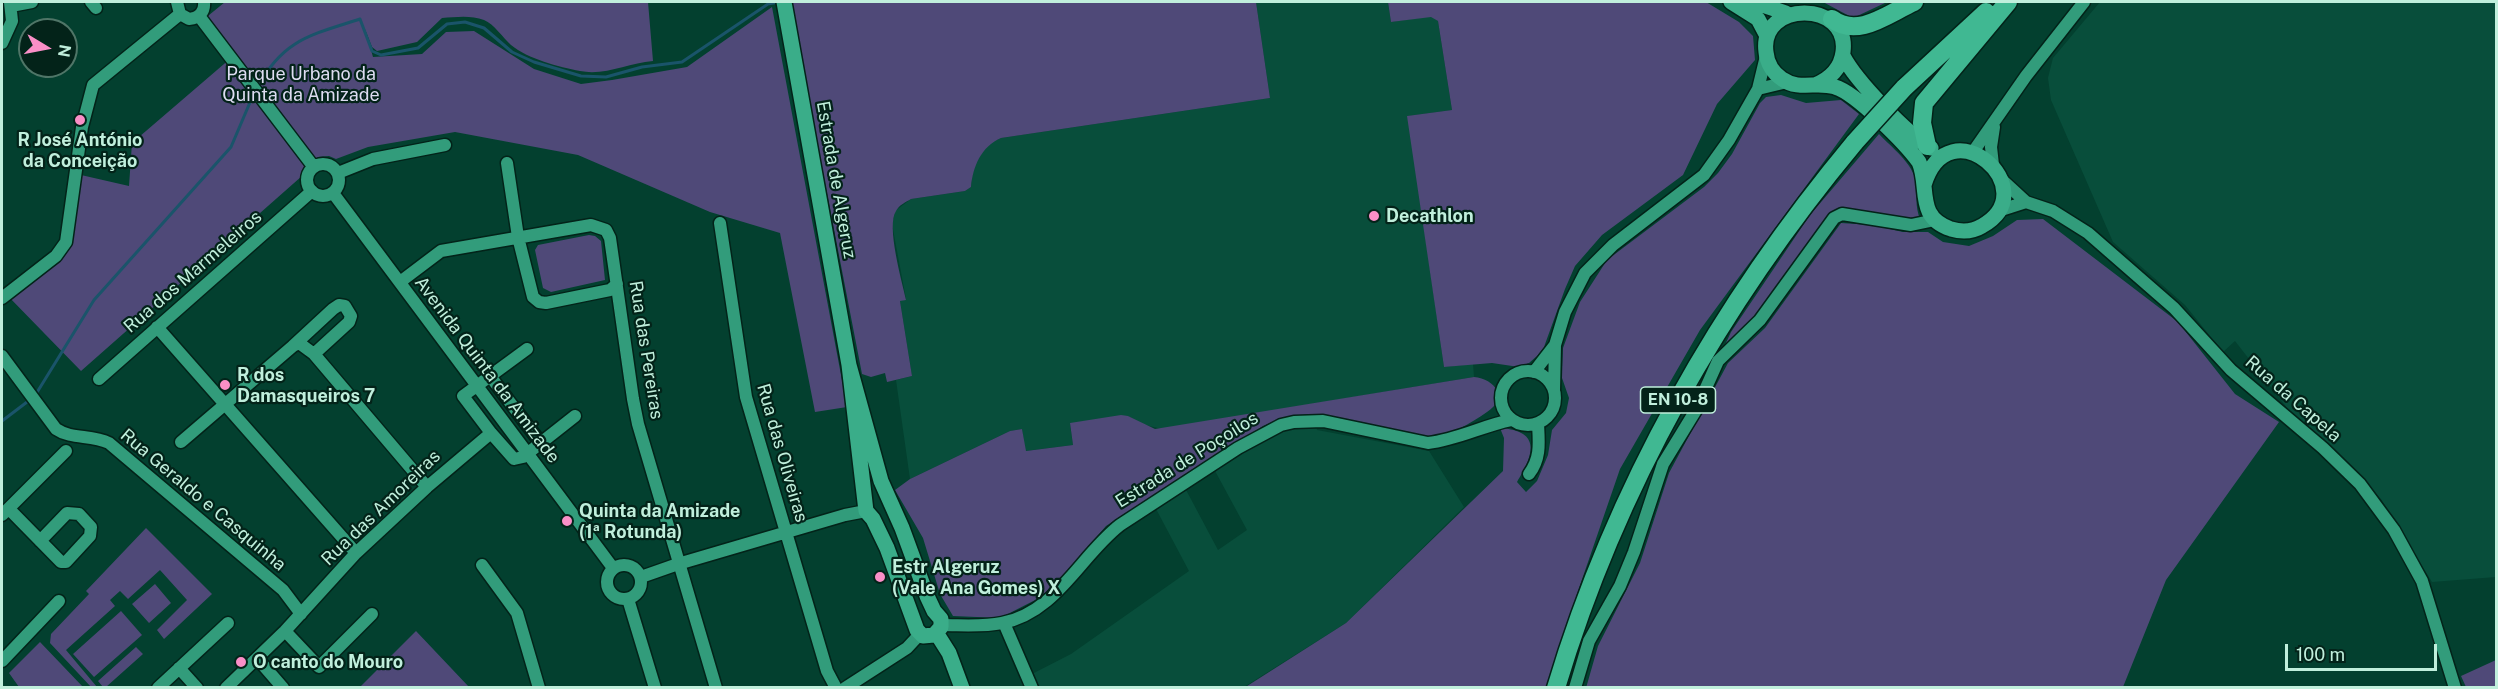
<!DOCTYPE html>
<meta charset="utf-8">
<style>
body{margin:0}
#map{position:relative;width:2498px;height:689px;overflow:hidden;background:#03402f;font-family:"Public Sans",sans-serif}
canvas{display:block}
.frame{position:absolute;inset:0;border:3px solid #c0efdc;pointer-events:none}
.north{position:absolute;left:18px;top:18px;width:60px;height:60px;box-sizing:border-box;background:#032319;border:2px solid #4f7567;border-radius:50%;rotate:100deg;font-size:16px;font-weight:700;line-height:24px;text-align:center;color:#c0efdc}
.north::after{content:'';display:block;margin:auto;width:21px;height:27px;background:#fa8fc7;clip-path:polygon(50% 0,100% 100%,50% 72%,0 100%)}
.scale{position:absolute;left:2285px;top:644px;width:152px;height:27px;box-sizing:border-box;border:3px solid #c0efdc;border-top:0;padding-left:8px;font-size:18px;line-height:21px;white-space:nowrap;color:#c0efdc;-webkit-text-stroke:4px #032319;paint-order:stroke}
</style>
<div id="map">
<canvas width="2498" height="689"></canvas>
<div class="frame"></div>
<div class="north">N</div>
<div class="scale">100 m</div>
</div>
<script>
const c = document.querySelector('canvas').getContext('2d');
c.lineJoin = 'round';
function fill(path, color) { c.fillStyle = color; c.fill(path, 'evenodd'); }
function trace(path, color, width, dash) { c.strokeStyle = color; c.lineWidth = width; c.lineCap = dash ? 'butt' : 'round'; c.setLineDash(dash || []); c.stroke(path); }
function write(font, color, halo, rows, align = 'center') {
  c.font = font + ' "Public Sans",sans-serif'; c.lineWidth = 4.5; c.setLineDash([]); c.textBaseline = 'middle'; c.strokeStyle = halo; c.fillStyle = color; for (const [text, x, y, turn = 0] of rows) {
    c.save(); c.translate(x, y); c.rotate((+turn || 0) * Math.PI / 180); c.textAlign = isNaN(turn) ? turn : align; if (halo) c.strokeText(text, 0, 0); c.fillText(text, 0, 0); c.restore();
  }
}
const built = new Path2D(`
 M 1256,2 L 1388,2 L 1391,22 L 1431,16 L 1438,21 L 1452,110 L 1408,116 L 1444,367 L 1473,364 L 1474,377 L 1162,429 L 1145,425 L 1128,416 L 1070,424 L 1073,445 L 1025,451 L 1022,429 L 1010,431 L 910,479 L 896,380 L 912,376 L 900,301 L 906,299 L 892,224 L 895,211 L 911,199 L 965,191 L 971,187 L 973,168 L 981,154 L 990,143 L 1001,138 L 1270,98 Z
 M 2100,2 L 2496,2 L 2496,577 L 2432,582 L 2381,499 L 2288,409 L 2235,341 L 2223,352 L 2185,305 L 2113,242 L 2051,100 L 2048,78 L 2053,58 Z
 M 1316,425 L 1317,430 L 1429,451 L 1464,507 L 1346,623 L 1244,687 L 1037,687 L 1032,674 L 1071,654 L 1189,571 L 1155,507 L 1185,488 L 1218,550 L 1247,530 L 1214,469 L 1271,433 L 1294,426 Z`);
const green = new Path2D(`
 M 225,2 L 648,2 L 653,61 C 628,63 605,76 580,71 C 559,67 528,59 511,45 C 503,38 494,24 484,20 C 471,15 456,17 442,18 L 417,42 L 377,51 L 372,47 L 365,29 L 373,57 L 422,54 L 446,32 L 474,31 L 534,69 L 581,84 L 612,80 L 687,67 L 772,7 L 847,407 L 815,412 L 780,233 L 710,212 L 578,155 L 455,132 L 368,147 L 336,159 L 329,156 L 318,157 L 302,176 L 81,371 L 6,294 L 56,256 L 81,175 L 129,186 L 132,143 L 231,58 L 203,20 Z
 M 790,2 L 1256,2 L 1270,98 L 1001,138 C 981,147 973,166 971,187 L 965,191 L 911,199 C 906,202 899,205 896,211 C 886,226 902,281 906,300 L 900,301 L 912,376 L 887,382 L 885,373 L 871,377 L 862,374 Z
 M 1388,2 L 1706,2 L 1739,22 L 1753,36 L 1755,60 L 1717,104 L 1683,175 L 1602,235 L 1575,266 L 1565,289 L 1544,347 L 1537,356 L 1529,363 L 1519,367 L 1492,363 L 1444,367 L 1407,116 L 1452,110 L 1438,21 L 1431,17 L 1391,22 Z
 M 1823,2 L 1887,2 L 1853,18 Z
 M 1781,95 L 1806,103 L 1841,100 L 1859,114 L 1700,330 L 1620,469 L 1577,594 L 1548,687 L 1244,688 L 1346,623 L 1503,471 L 1504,438 L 1500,428 C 1543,431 1533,456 1517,482 L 1526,492 L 1537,481 L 1548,455 L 1552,430 L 1566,413 L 1569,398 L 1562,378 L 1563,348 L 1580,302 L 1607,260 L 1704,187 L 1718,173 L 1732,154 L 1760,103 L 1766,97 Z
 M 1879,134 C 1891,147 1913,163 1916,182 C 1917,196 1915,206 1920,219 C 1890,219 1866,208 1835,210 L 1748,328 L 1725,345 L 1731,332 L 1810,215 Z
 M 2043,219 L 2178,322 L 2235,394 L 2279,422 L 2166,580 L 2123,687 L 1586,688 L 1598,646 L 1640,563 L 1669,473 L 1728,363 L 1765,328 L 1841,223 L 1872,225 L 1903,232 L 1928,232 L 1943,242 L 1969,246 L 1993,236 L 2017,220 Z
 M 589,235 L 595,236 L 601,241 L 605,280 L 551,292 L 543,288 L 535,250 L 538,245 Z
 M 1474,377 C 1495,379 1509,398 1487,412 C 1470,424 1449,436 1428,437 C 1415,437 1400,433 1387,430 C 1342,418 1307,404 1263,426 L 1106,526 L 1047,594 L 1000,618 L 953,616 L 940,594 L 923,538 L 895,490 L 910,479 L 1010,431 L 1022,429 L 1026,451 L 1073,445 L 1070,423 L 1121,415 L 1128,416 L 1155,429 Z
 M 146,528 L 212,594 L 164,639 L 157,630 L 187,600 L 160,570 L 128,599 L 120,591 L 110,600 L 115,606 L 66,650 L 97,687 L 91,687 L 50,643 L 51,634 L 89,594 L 86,591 Z
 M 155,584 L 171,603 L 149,623 L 132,604 Z
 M 121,611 L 142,635 L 94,677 L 73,654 Z
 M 416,631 L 469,687 L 360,687 Z
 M 40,642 L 83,687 L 19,687 L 9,673 Z
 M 136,647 L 143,654 L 106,687 L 103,687 L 98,681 Z
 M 2496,660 L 2496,687 L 2466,687 L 2461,676 Z`);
const stream = new Path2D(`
 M 257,88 C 283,39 311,35 360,19 L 372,51 L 381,55 L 418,48 L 447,24 L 465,22 L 484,28 L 512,52 L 534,62 L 581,76 L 606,77 L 642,67 L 682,62 L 768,4 L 779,2
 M 36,394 L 94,300 L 231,147 L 254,93
 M 2,421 L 31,399`);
const minor = new Path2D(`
 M 91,2 L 96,8
 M 177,2 L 180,14 L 189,19 C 199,18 205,12 204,2
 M 11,6 L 32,2
 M 199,16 L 313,166
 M 2,43 L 12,21 L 10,2
 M 1758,89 L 1787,82
 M 1973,152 L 2026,76 L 2084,2
 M 507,163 L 518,237 L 533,297 L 539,302 L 546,303 L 610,290 L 617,284
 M307 180a16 16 0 1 1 32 0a16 16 0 1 1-32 0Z
 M 1993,165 L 1991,147 L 1994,127
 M 338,173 L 373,159 L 445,145
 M 2001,179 L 2026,202 L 2053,211 L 2088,233 L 2174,308 L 2231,370 L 2323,448 L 2360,484 L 2394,530 L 2422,581 L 2455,688
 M 333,193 L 613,568
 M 1998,211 L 2026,202
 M 720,223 L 746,397 L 827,671 L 836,688
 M 400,282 L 441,251 L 591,225 L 606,230 L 610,238 L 633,399 L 638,424 L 716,688
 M 2,298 L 56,256 L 66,242 L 82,127 L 93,85 L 180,14
 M 157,327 L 356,553
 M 293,346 L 333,309 L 339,305 L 345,306 L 351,316 L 349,322 L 314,354
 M 527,349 L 463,396 L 491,433 L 514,459 L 523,457 L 575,416
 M 2,356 L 56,429 C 72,440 91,434 109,443 L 283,590 L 301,614
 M1501 398a27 27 0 1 1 54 0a27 27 0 1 1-54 0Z
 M 1534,372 L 1555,345
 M 490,376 L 540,442
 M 99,379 L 312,191
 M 1554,391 L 1555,345 L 1565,312 L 1585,273 L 1613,245 L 1704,175 L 1729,140 L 1758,89 L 1766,56
 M 181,442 L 293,346 L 299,343 L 314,354 L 427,487
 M 1529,474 C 1541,458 1539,443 1538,424
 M 9,509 L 61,562 L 66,562 L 90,536 L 91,527 L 79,514 L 67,513 L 40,541
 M 2,515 L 66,451
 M607 582a17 17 0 1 1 34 0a17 17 0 1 1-34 0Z
 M 482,565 L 517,613 L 539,688
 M 641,577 L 678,564 L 845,515 L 866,511
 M 628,599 L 655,688
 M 1004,623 L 1032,688
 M 942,625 C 962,625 982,627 1002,623 C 1057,612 1080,556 1120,525 L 1238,448 L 1281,425 L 1294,422 L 1323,421 L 1428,443 C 1457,440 1482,426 1511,420
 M 285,631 L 319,667 L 372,614
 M 257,658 L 283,688
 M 2,661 L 59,601
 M 179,668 L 197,688
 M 158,688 L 228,623
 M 226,688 L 285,631 L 356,553 L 427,487 L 491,433
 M 845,688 L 907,648 L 920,634
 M 1575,688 L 1589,641 L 1620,586 L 1634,552 L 1663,464 L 1696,410 L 1718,361 L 1760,320 L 1834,218 L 1842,214 L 1911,225 L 1935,220`);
const major = new Path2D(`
 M 784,2 L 849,365 L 866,511 L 873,519 L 887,548 L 917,630 L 923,636 L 934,635 L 941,627 L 941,619 L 934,611 L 927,596 L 902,528 L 881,481 L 849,365
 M 1731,2 L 1758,19 L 1767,36
 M 1753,2 L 1786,13
 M 1843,56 C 1856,81 1907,134 1931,148
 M 1815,85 C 1830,79 1841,68 1843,52 C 1850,0 1759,0 1766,52 C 1767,63 1773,73 1782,79 C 1799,91 1817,81 1835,87 C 1856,93 1906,144 1919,162 C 1930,187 1915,217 1951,229 C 1961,232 1972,232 1982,226 C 2047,190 1949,103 1924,185
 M 937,634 L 949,653 L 962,688`);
const highway = new Path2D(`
 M 1832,19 C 1858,39 1889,13 1914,2
 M 1904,88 L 1986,12
 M 1927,146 L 1922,123 L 1924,103 L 2008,2
 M 1556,688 C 1616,487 1721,303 1855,142`);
const highwayBridge = new Path2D(`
 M 1855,142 L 1904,88`);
const markers = [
 [80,120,6,"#fa8fc7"],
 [1374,216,6,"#fa8fc7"],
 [225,385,6,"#fa8fc7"],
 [567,521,6,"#fa8fc7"],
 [880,577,6,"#fa8fc7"],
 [241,662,6,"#fa8fc7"]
];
const shields = [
 [1678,400,75]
];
const shieldNames = [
 ["EN 10-8",1678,400]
];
const parkNames = [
 ["Parque Urbano da",301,74],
 ["Quinta da Amizade",301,95]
];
const poiNames = [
 ["R José António",80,140,"center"],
 ["da Conceição",80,161,"center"],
 ["Decathlon",1386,216],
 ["R dos",237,375],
 ["Damasqueiros 7",237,396],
 ["Quinta da Amizade",579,511],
 ["(1ª Rotunda)",579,532],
 ["Estr Algeruz",892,567],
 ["(Vale Ana Gomes) X",892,588],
 ["O canto do Mouro",253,662]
];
const streetNames = [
 ["Estrada de Algeruz",836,180,80],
 ["Rua dos Marmeleiros",193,272,-41],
 ["Rua das Pereiras",646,350,81],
 ["Avenida Quinta da Amizade",487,370,53],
 ["Rua da Capela",2293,399,41],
 ["Rua das Oliveiras",782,453,74],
 ["Estrada de Poçoilos",1187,460,-32],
 ["Rua Geraldo e Casquinha",203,500,40],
 ["Rua das Amoreiras",381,508,-44]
];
fill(built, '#084e3b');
fill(green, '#4f4978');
trace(stream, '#1a546a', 3);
trace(minor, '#032319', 15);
trace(major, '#032319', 18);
trace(highway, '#032319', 21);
trace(minor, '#329c7b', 12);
trace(major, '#3aad89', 15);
trace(highway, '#40b892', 18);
trace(highwayBridge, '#032319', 21, []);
trace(highwayBridge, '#40b892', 18);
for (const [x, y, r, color] of markers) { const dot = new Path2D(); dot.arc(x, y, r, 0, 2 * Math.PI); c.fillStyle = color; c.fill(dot); trace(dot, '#032319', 2); }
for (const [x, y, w] of shields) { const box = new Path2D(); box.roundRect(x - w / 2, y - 13, w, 26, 4.5); c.fillStyle = '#032319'; c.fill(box); trace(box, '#c0efdc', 1.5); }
write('bold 16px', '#c0efdc', null, shieldNames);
write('18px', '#dddcf1', '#032319', parkNames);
write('bold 18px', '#c0efdc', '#032319', poiNames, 'left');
write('18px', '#c0efdc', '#032319', streetNames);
</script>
